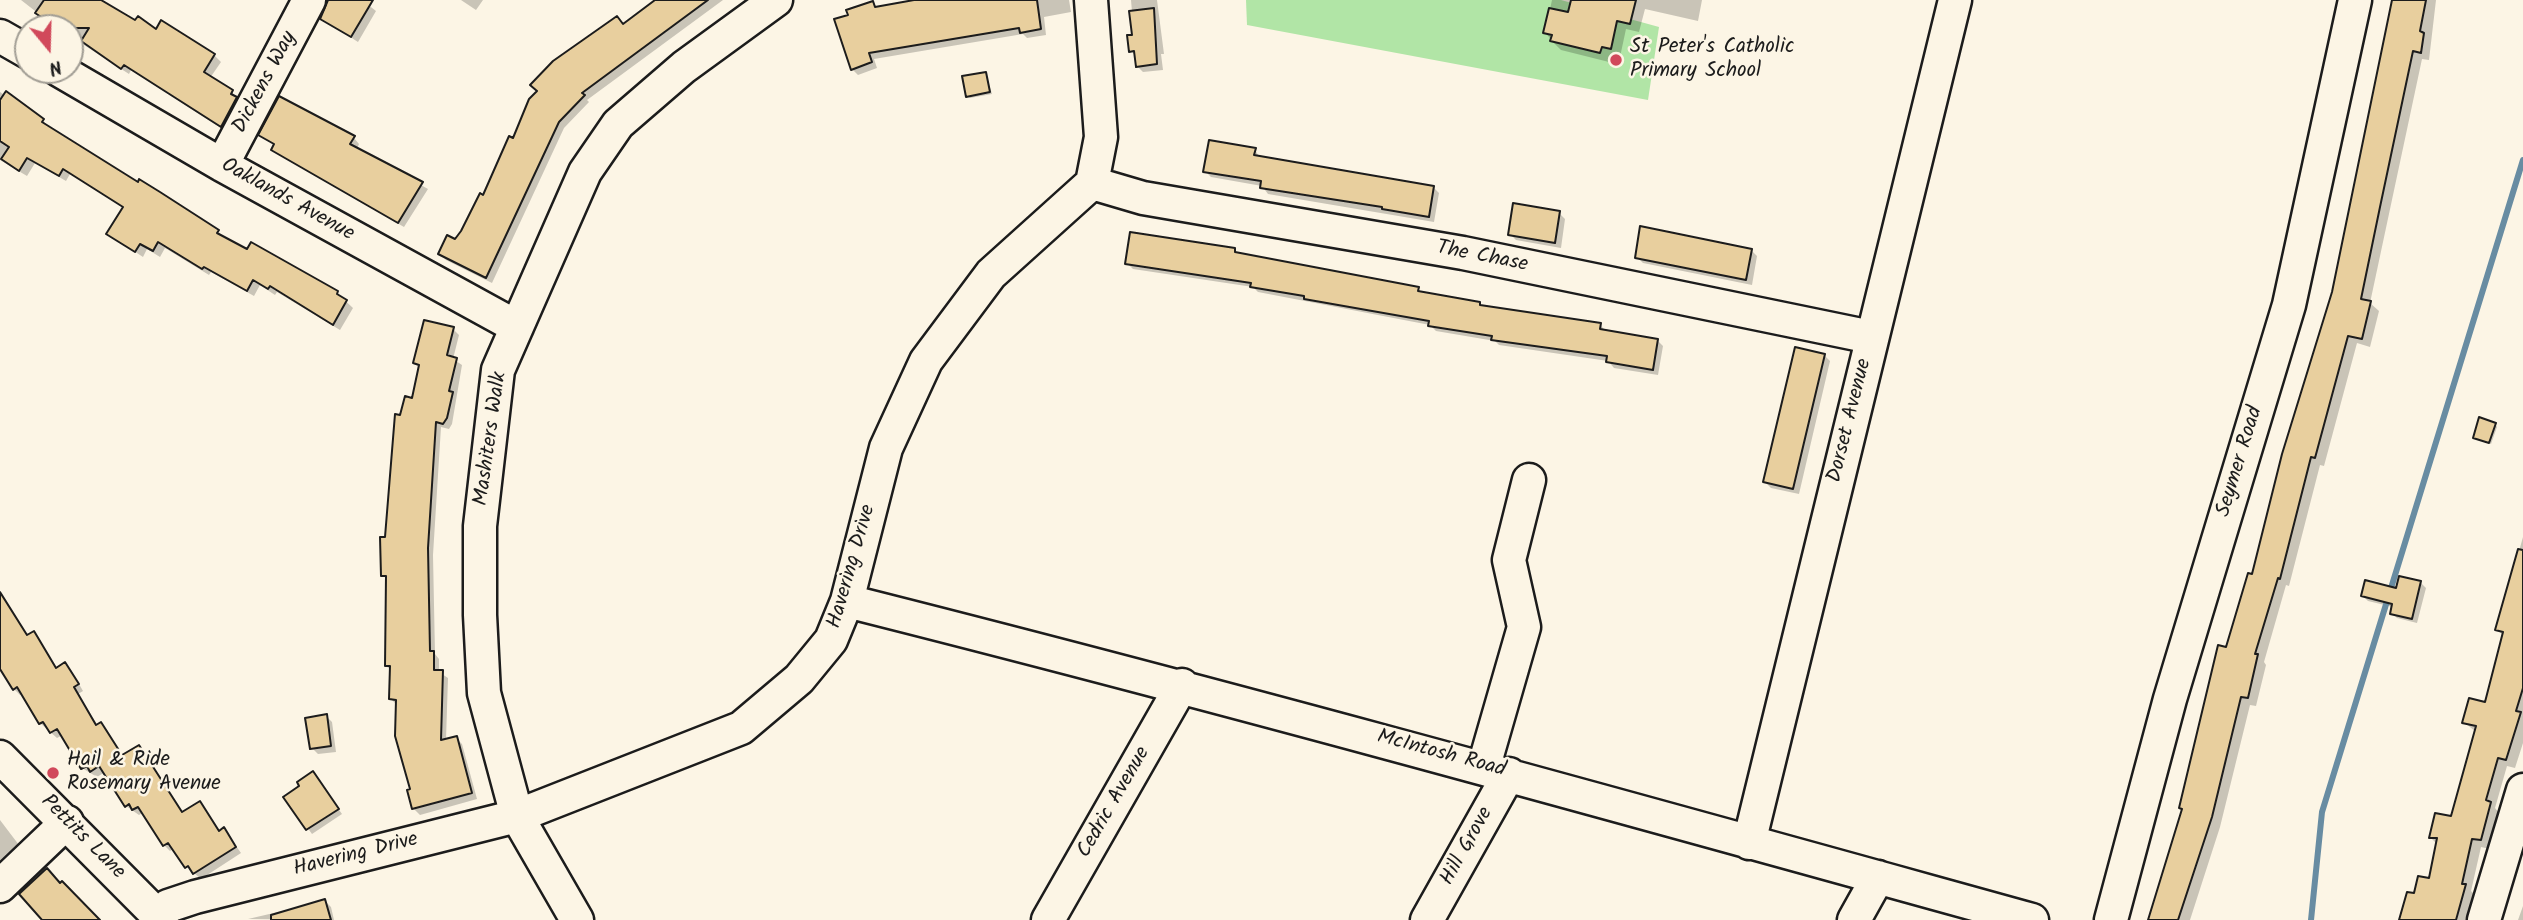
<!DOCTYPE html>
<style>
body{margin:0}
#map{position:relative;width:2523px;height:920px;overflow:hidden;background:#fcf5e5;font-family:Kalam,sans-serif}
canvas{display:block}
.north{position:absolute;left:14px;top:14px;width:70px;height:70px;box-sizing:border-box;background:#fcf5e5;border:2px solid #a29e95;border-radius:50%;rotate:161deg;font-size:19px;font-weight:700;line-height:28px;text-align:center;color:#1c1c1c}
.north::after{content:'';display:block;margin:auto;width:24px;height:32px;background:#d1495b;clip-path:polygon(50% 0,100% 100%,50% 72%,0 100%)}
</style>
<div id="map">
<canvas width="2523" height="920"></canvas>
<div class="north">N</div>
</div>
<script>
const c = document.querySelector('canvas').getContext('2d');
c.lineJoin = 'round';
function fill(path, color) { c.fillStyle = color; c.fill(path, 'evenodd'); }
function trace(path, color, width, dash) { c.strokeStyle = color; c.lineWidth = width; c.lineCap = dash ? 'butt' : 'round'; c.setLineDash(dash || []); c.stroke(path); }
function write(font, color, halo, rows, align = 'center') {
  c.font = font + ' Kalam,sans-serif'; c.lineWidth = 5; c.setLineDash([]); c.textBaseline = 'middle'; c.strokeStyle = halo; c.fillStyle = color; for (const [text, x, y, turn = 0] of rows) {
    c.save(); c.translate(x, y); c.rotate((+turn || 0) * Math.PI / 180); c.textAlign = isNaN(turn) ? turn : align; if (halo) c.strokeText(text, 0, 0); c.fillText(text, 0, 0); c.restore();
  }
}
const green = new Path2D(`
 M 1246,0 L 1561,0 L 1659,27 L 1648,100 L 1247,25 Z`);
const shadow = new Path2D(`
 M 21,0 L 99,0 L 136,22 L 214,55 L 221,62 L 210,78 L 232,92 L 242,105 L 227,132 L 131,70 L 129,74 L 70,36 L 70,28 L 57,28 Z
 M 331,0 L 362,0 L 376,11 L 358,42 L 322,19 Z
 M 461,0 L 483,0 L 476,10 Z
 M 658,0 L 723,0 L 587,100 L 589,102 L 564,128 L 492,283 L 446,260 L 440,254 L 455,241 L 483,197 L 624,26 Z
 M 922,0 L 1069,0 L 1071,12 L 1044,17 L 1046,35 L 1027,38 L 1023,34 L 874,59 L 877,68 L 858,75 L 852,69 L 850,16 L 872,3 L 878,8 Z
 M 1131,0 L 1157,0 L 1164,54 L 1161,54 L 1163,70 L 1143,72 L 1137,66 L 1136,56 L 1131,51 L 1134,36 Z
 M 1552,0 L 1702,0 L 1698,21 L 1645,9 L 1639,32 L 1626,29 L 1620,57 L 1611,55 L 1609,62 L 1561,50 L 1552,41 L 1545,32 Z
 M 2395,0 L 2436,0 L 2429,60 L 2422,59 L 2370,303 L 2379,311 L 2370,347 L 2357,343 L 2324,466 L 2320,465 L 2289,586 L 2286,585 L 2264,662 L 2266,665 L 2256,706 L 2250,705 L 2220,827 L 2190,920 L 2150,920 L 2334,293 Z
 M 986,74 L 992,94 L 970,98 L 968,96 Z
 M 0,92 L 43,120 L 49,129 L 224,238 L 247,252 L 252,244 L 337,293 L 353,308 L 340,330 L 277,292 L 275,295 L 260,285 L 254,296 L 211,272 L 209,275 L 165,248 L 160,257 L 147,249 L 143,257 L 108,234 L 124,208 L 70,174 L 66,181 L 35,163 L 27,176 L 0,160 Z
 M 261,135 L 354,138 L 359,144 L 357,149 L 428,189 L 404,227 L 279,155 L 274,149 L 275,146 Z
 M 1255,150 L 1260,158 L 1433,187 L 1439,193 L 1434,222 L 1268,194 L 1262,186 L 1211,177 L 1205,171 Z
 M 1559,213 L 1565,219 L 1561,248 L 1516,240 L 1510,234 Z
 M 1235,250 L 1240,255 L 1418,289 L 1423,294 L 1479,303 L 1484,308 L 1600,325 L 1606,331 L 1657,340 L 1663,346 L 1658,375 L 1614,368 L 1608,361 L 1499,345 L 1495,341 L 1436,331 L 1430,325 L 1258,292 L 1253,287 L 1133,269 L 1127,263 Z
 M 1751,250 L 1757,256 L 1752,285 L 1643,263 L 1637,257 Z
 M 453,329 L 459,335 L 453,359 L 462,365 L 452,424 L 449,429 L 441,427 L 433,555 L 435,654 L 439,659 L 439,672 L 448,678 L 446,740 L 456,738 L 462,744 L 477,799 L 420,815 L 414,809 L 397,705 L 391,699 L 391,670 L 386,666 L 387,580 L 383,575 L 401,417 L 413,400 L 420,368 L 415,363 Z
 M 1824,355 L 1830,361 L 1799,494 L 1771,488 L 1765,482 Z
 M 2495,424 L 2497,427 L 2491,444 L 2475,437 Z
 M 2523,537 L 2523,743 L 2515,768 L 2507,766 L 2495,808 L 2499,813 L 2490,849 L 2481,847 L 2471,891 L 2475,895 L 2468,920 L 2401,920 L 2415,896 L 2430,880 L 2437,844 L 2431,838 L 2452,818 L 2476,732 L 2464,722 L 2486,704 L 2504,636 L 2497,629 Z
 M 2421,583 L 2426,588 L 2417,623 L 2397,618 L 2392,613 L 2393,607 L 2368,601 L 2363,596 Z
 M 0,593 L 28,636 L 33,633 L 39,639 L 57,669 L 65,665 L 71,670 L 83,691 L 78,694 L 98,726 L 101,724 L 107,730 L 123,757 L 139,747 L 183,813 L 200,803 L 220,832 L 223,830 L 229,836 L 241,853 L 201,879 L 187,867 L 174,848 L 170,851 L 164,845 L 144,812 L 139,815 L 126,806 L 105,772 L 97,777 L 82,768 L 63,735 L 57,738 L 40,723 L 23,693 L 20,695 L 14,689 L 0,667 Z
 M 326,716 L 332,722 L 336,752 L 318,754 L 312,748 Z
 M 313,773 L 342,814 L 312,834 L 286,798 Z
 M 0,820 L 22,849 L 0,868 Z
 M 325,901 L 331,907 L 334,920 L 248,919 Z
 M 2523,906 L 2523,920 L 2518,920 Z`);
const stream = new Path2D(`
 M 2311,920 L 2322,812 L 2523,160`);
const building = new Path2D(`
 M 44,0 L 101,0 L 135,20 L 138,16 L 156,29 L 161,20 L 215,54 L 204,72 L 233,90 L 231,94 L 237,97 L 221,127 L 124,65 L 121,69 L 81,41 L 89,28 L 58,28 L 35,13 Z
 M 328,0 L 373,0 L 351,37 L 320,19 Z
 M 655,0 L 708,0 L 582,93 L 585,95 L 559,122 L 486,278 L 438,254 L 447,235 L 455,239 L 461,231 L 480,193 L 483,195 L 509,136 L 513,138 L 529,99 L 537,91 L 530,85 L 553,61 L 617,16 L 623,24 Z
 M 914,0 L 1037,0 L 1041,29 L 1020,33 L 1019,28 L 869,53 L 872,62 L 851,70 L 834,19 L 848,15 L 846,10 L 873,1 L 875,7 Z
 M 1571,0 L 1636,0 L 1630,24 L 1617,21 L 1611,49 L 1602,47 L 1600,53 L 1550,41 L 1552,35 L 1543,33 L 1549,8 L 1568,12 Z
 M 2392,0 L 2426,0 L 2420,31 L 2424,33 L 2421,53 L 2413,51 L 2380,207 L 2361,299 L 2371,301 L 2362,339 L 2348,336 L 2315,458 L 2311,457 L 2280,579 L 2278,578 L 2255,654 L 2258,654 L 2248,698 L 2241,697 L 2212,817 L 2178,920 L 2148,920 L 2182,809 L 2179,808 L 2218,645 L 2226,647 L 2248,573 L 2252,574 L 2282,454 L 2332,292 Z
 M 1154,8 L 1157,64 L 1136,67 L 1134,51 L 1129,52 L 1127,35 L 1132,35 L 1129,11 Z
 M 986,72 L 990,92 L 966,97 L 962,76 Z
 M 6,91 L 44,119 L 42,122 L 138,182 L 139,179 L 160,192 L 219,230 L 217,233 L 247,249 L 251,242 L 338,291 L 337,294 L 347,300 L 333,325 L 270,286 L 268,289 L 253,280 L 247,291 L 204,267 L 202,269 L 158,242 L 153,251 L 140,244 L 135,252 L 106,234 L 123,207 L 63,169 L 59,176 L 27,158 L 19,171 L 1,159 L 9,147 L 0,141 L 0,100 Z
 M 279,96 L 355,136 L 350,144 L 423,182 L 398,223 L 271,150 L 274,144 L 258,135 Z
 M 1209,140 L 1256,148 L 1254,155 L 1434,186 L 1429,217 L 1382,209 L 1382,207 L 1260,188 L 1261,181 L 1203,172 Z
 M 1513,203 L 1560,211 L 1555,243 L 1508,235 Z
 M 1640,226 L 1752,249 L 1746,280 L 1635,258 Z
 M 1130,232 L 1235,248 L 1235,252 L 1419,287 L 1418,291 L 1480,302 L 1480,305 L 1601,323 L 1600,329 L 1658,339 L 1653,370 L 1606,362 L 1607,356 L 1491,340 L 1492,336 L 1428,326 L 1429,321 L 1304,299 L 1304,296 L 1250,287 L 1251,283 L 1125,264 Z
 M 424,320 L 454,327 L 447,355 L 457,358 L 449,391 L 453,392 L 447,418 L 443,424 L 436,422 L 428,548 L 430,651 L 434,651 L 434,670 L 443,670 L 441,740 L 457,736 L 472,793 L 412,809 L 407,790 L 410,789 L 395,736 L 396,700 L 389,699 L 390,666 L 385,666 L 386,576 L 381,576 L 380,537 L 385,537 L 395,414 L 400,415 L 405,396 L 412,398 L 419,365 L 413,363 Z
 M 1795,347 L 1825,354 L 1793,489 L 1763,482 Z
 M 2479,417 L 2496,423 L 2489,443 L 2473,438 Z
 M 2518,549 L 2523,550 L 2523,688 L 2516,711 L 2521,712 L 2506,760 L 2498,758 L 2486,800 L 2491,802 L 2481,840 L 2472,839 L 2462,884 L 2466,884 L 2456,920 L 2399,920 L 2407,892 L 2414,893 L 2418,876 L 2429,878 L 2437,838 L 2429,838 L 2435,813 L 2451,816 L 2476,726 L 2462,723 L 2469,698 L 2485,702 L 2503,632 L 2495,630 Z
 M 2399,576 L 2421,581 L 2412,619 L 2390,614 L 2392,604 L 2361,596 L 2365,580 L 2396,588 Z
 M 0,592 L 27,635 L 34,631 L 56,668 L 65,662 L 79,684 L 74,687 L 96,725 L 101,722 L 122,755 L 139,745 L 182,812 L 200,801 L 219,831 L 224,827 L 236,847 L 193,874 L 188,866 L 185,868 L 168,843 L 163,846 L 138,807 L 132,810 L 129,804 L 125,807 L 99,766 L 90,772 L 87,766 L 81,769 L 57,729 L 50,733 L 43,722 L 39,724 L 17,687 L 13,690 L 0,669 Z
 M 327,714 L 331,746 L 310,749 L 305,718 Z
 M 313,771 L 339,809 L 306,830 L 283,797 L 299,786 L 297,782 Z
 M 47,868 L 60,883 L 62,881 L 100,920 L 42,920 L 19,894 Z
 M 325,899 L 331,920 L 271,920 L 271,915 Z`);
const minor = new Path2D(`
 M 0,36 L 28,52
 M 59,70 L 222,165 L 517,327
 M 222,165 L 309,0
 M 1092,183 L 1143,198 L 1463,253 L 1871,337
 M 847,601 C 1244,701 1638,811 2032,920
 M 0,757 L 162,920
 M 1484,766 L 1524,627 L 1509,560 L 1529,480
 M 1749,843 L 1955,0
 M 0,886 L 67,822
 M 159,915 L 168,906 L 195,897 L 517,816 L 741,728 L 799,679 L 831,640 L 847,601 L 886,448 L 926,361 L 991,274 L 1092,183 L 1101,137 L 1091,0
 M 577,920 L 517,816 L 484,693 L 480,615 L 480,526 L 498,370 L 585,172 L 618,124 L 684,67 L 776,0
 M 1048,920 L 1182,685
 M 1427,920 L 1509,774
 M 1854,920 L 1878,877
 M 2111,920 L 2170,699 L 2289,305 L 2355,0
 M 2484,920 L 2523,790`);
const markers = [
 [1616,60,7,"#d1495b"],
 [53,773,7,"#d1495b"]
];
const poiNames = [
 ["St Peter's Catholic",1630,48],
 ["Primary School",1630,72],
 ["Hail & Ride",67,761],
 ["Rosemary Avenue",67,785]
];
const streetNames = [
 ["Dickens Way",266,83,-62],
 ["Oaklands Avenue",287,201,29],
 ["The Chase",1482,258,11],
 ["Dorset Avenue",1851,421,-76],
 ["Mashiters Walk",492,439,-82],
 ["Seymer Road",2241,462,-73],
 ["Havering Drive",853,567,-74],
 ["McIntosh Road",1441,755,15],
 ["Cedric Avenue",1115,803,-60],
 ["Pettits Lane",82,838,45],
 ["Hill Grove",1468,847,-61],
 ["Havering Drive",356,856,-14]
];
fill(green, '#b1e5a6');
fill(shadow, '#0003');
trace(stream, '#688ca2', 6);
fill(building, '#e8cf9e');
trace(building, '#1c1c1c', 2);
trace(minor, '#1c1c1c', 37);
trace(minor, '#fcf5e5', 32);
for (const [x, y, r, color] of markers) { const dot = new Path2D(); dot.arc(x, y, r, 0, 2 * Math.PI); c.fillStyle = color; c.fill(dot); trace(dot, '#fcf5e5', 2.5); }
write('21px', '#1c1c1c', '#fcf5e5', poiNames, 'left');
write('21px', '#1c1c1c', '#fcf5e5', streetNames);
</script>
